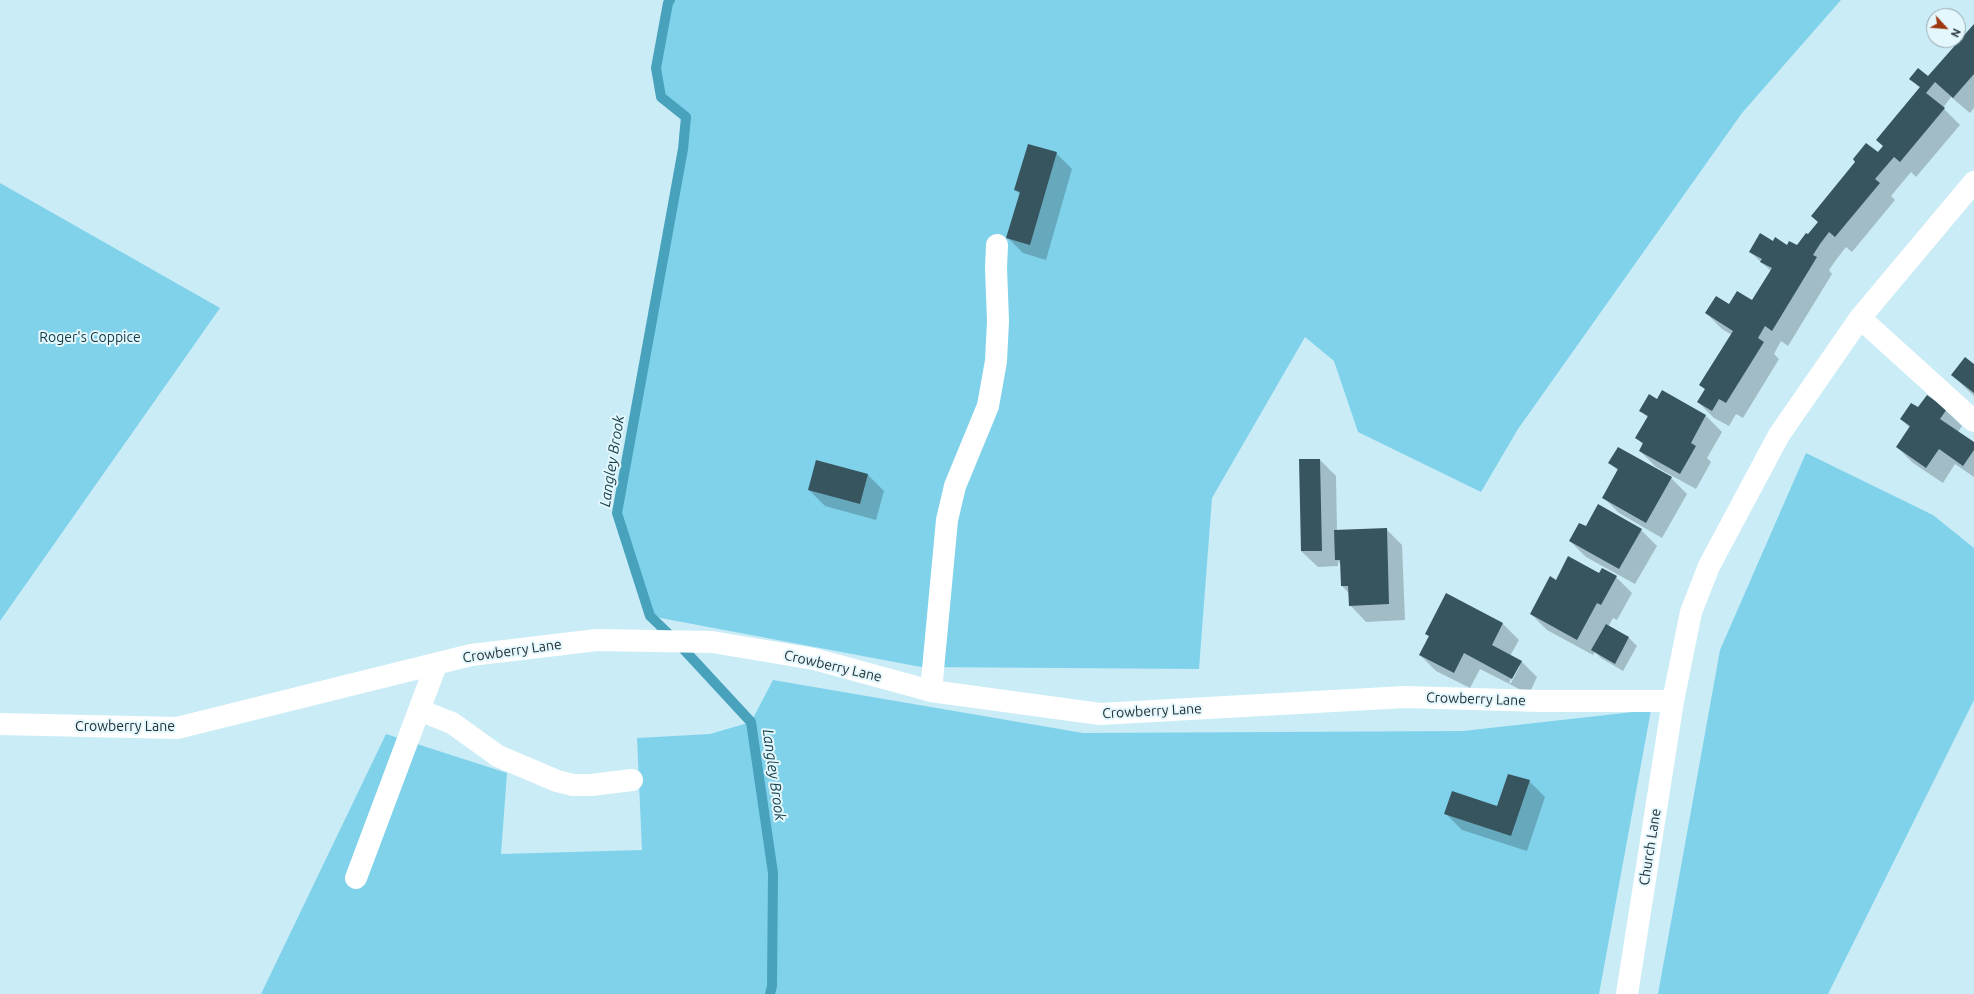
<!DOCTYPE html>
<style>
body{margin:0}
#map{position:relative;width:1974px;height:994px;overflow:hidden;background:#caecf7;font-family:Ubuntu,sans-serif}
canvas{display:block}
.north{position:absolute;left:1926px;top:8px;width:40px;height:40px;box-sizing:border-box;background:#e3f7fd;border:1px solid #96a7ad;border-radius:50%;rotate:116deg;font-size:11px;font-weight:700;line-height:16px;text-align:center;color:#233034}
.north::after{content:'';display:block;margin:auto;width:14px;height:18px;background:#9d370e;clip-path:polygon(50% 0,100% 100%,50% 72%,0 100%)}
</style>
<div id="map">
<canvas width="1974" height="994"></canvas>
<div class="north">N</div>
</div>
<script>
const c = document.querySelector('canvas').getContext('2d');
c.lineJoin = 'round';
function fill(path, color) { c.fillStyle = color; c.fill(path, 'evenodd'); }
function trace(path, color, width, dash) { c.strokeStyle = color; c.lineWidth = width; c.lineCap = dash ? 'butt' : 'round'; c.setLineDash(dash || []); c.stroke(path); }
function write(font, color, halo, rows, align = 'center') {
  c.font = font + ' Ubuntu,sans-serif'; c.lineWidth = 4; c.setLineDash([]); c.textBaseline = 'middle'; c.strokeStyle = halo; c.fillStyle = color; for (const [text, x, y, turn = 0] of rows) {
    c.save(); c.translate(x, y); c.rotate((+turn || 0) * Math.PI / 180); c.textAlign = isNaN(turn) ? turn : align; if (halo) c.strokeText(text, 0, 0); c.fillText(text, 0, 0); c.restore();
  }
}
const green = new Path2D(`
 M 670,0 L 1841,0 L 1742,113 L 1518,429 L 1481,492 L 1358,432 L 1334,361 L 1305,337 L 1212,498 L 1199,669 L 921,667 L 650,616 L 617,513 L 686,118 L 661,97 L 656,68 L 668,3 Z
 M 0,183 L 220,308 L 0,621 Z
 M 1806,453 L 1933,515 L 1974,548 L 1974,700 L 1828,994 L 1658,994 L 1720,650 Z
 M 773,680 L 1083,733 L 1463,731 L 1651,710 L 1599,994 L 261,994 L 386,734 L 507,773 L 501,854 L 642,850 L 637,738 L 710,734 L 751,722 Z`);
const shadow = new Path2D(`
 M 1974,25 L 1974,108 L 1970,113 L 1951,97 L 1943,108 L 1960,125 L 1916,177 L 1911,172 L 1891,196 L 1895,200 L 1852,252 L 1846,247 L 1836,260 L 1829,270 L 1832,274 L 1788,346 L 1781,341 L 1774,354 L 1779,359 L 1743,418 L 1736,414 L 1729,426 L 1714,418 L 1698,402 L 1706,390 L 1701,385 L 1732,335 L 1722,329 L 1706,313 L 1729,305 L 1752,301 L 1771,271 L 1750,252 L 1773,242 L 1788,246 L 1797,246 L 1809,235 L 1818,222 L 1812,216 L 1884,146 L 1920,88 L 1910,78 L 1928,77 Z
 M 1056,153 L 1072,169 L 1046,260 L 1023,253 L 1007,237 L 1020,194 L 1015,190 Z
 M 1974,365 L 1974,396 L 1952,375 Z
 M 1662,392 L 1706,416 L 1722,432 L 1707,458 L 1711,462 L 1696,489 L 1656,467 L 1640,451 L 1643,445 L 1637,438 L 1648,418 L 1641,411 L 1657,400 Z
 M 1918,409 L 1946,410 L 1962,426 L 1958,432 L 1974,443 L 1974,477 L 1955,464 L 1943,483 L 1913,463 L 1897,447 L 1910,428 L 1901,419 Z
 M 1320,460 L 1336,476 L 1337,531 L 1386,529 L 1402,545 L 1405,620 L 1366,622 L 1350,605 L 1349,593 L 1342,586 L 1341,565 L 1338,561 L 1338,566 L 1318,567 L 1301,551 Z
 M 816,461 L 868,475 L 884,491 L 876,520 L 825,506 L 809,490 Z
 M 1610,463 L 1671,478 L 1687,494 L 1662,538 L 1619,513 L 1603,497 L 1618,471 Z
 M 1586,527 L 1641,530 L 1657,546 L 1635,584 L 1586,557 L 1570,541 Z
 M 1600,575 L 1616,577 L 1632,593 L 1617,620 L 1613,618 L 1608,627 L 1629,638 L 1637,646 L 1623,671 L 1601,658 L 1595,652 L 1593,655 L 1547,630 L 1531,614 L 1556,581 Z
 M 1503,624 L 1519,640 L 1510,656 L 1521,661 L 1537,677 L 1529,694 L 1480,669 L 1470,688 L 1436,671 L 1420,655 L 1429,636 L 1427,634 ZM 1518,666 L 1520,666 L 1511,683 L 1509,683 Z
 M 1529,781 L 1545,797 L 1527,851 L 1462,830 L 1446,814 L 1498,807 Z`);
const stream = new Path2D(`
 M 670,0 L 668,3 L 656,68 L 661,97 L 686,117 L 683,149 L 617,513 L 650,616 L 676,641 L 751,722 L 773,873 L 772,986 L 770,994`);
const building = new Path2D(`
 M 1974,24 L 1974,74 L 1953,98 L 1935,82 L 1926,93 L 1945,108 L 1900,162 L 1894,157 L 1875,179 L 1880,183 L 1835,237 L 1829,232 L 1820,244 L 1813,255 L 1817,257 L 1772,331 L 1765,326 L 1758,338 L 1764,342 L 1726,403 L 1719,399 L 1712,411 L 1697,402 L 1705,389 L 1699,385 L 1733,331 L 1705,313 L 1716,296 L 1729,304 L 1737,291 L 1752,300 L 1772,268 L 1760,262 L 1762,259 L 1749,252 L 1760,233 L 1773,241 L 1775,237 L 1787,245 L 1789,241 L 1797,245 L 1806,233 L 1808,234 L 1818,222 L 1811,216 L 1855,162 L 1853,159 L 1866,143 L 1878,152 L 1883,146 L 1876,140 L 1920,87 L 1909,79 L 1918,68 L 1928,76 Z
 M 1028,144 L 1057,152 L 1030,245 L 1006,238 L 1020,192 L 1014,190 Z
 M 1965,357 L 1974,364 L 1974,393 L 1951,375 Z
 M 1662,390 L 1706,415 L 1691,443 L 1696,446 L 1680,474 L 1639,451 L 1643,443 L 1635,438 L 1648,416 L 1639,411 L 1649,394 L 1657,399 Z
 M 1927,395 L 1947,409 L 1940,419 L 1974,442 L 1974,450 L 1963,466 L 1939,449 L 1926,468 L 1896,447 L 1910,426 L 1900,419 L 1911,403 L 1918,407 Z
 M 1618,447 L 1672,477 L 1646,523 L 1602,498 L 1618,469 L 1608,463 Z
 M 1299,459 L 1320,459 L 1322,551 L 1301,551 Z
 M 816,460 L 868,474 L 860,504 L 808,490 Z
 M 1598,504 L 1642,529 L 1619,569 L 1569,541 L 1579,523 L 1586,526 Z
 M 1387,528 L 1389,604 L 1349,606 L 1348,586 L 1341,586 L 1340,560 L 1335,560 L 1334,530 Z
 M 1568,556 L 1599,573 L 1602,568 L 1617,576 L 1601,605 L 1597,603 L 1577,640 L 1530,614 L 1550,576 L 1556,580 Z
 M 1446,593 L 1503,623 L 1492,645 L 1522,661 L 1512,679 L 1464,653 L 1454,673 L 1419,655 L 1429,636 L 1425,634 Z
 M 1606,624 L 1629,637 L 1615,664 L 1591,650 Z
 M 1508,774 L 1530,780 L 1511,836 L 1444,814 L 1452,791 L 1497,806 Z`);
const minor = new Path2D(`
 M 1860,318 L 1974,421
 M 931,691 L 947,520 L 955,486 L 988,406 L 996,361 L 998,321 L 996,268 L 997,245
 M 419,710 L 452,723 L 498,756 L 557,781 L 573,785 L 591,785 L 632,780
 M 0,724 L 177,728 L 471,655 L 597,640 L 712,642 L 814,659 L 931,691 L 1100,714 L 1405,697 L 1541,701 L 1673,701
 M 356,878 L 436,665
 M 1627,994 L 1673,701 L 1691,612 L 1709,566 L 1779,435 L 1860,318 L 1974,182`);
const parkNames = [
 ["Roger's Coppice",90,337]
];
const streetNames = [
 ["Crowberry Lane",512,651,-8],
 ["Crowberry Lane",833,666,13],
 ["Crowberry Lane",1476,699,2],
 ["Crowberry Lane",1152,711,-3],
 ["Crowberry Lane",125,726],
 ["Church Lane",1650,847,-81]
];
const waterNames = [
 ["Langley Brook",612,461,-81],
 ["Langley Brook",774,775,82]
];
fill(green, '#80d2eb');
fill(shadow, '#0003');
trace(stream, '#48a2bc', 10);
fill(building, '#37555e');
trace(minor, '#fff', 22);
write('14px', '#0f3944', '#e3f7fd', parkNames);
write('14px', '#233034', '#e3f7fd', streetNames);
write('italic 15px', '#153e49', '#e3f7fd', waterNames);
</script>
